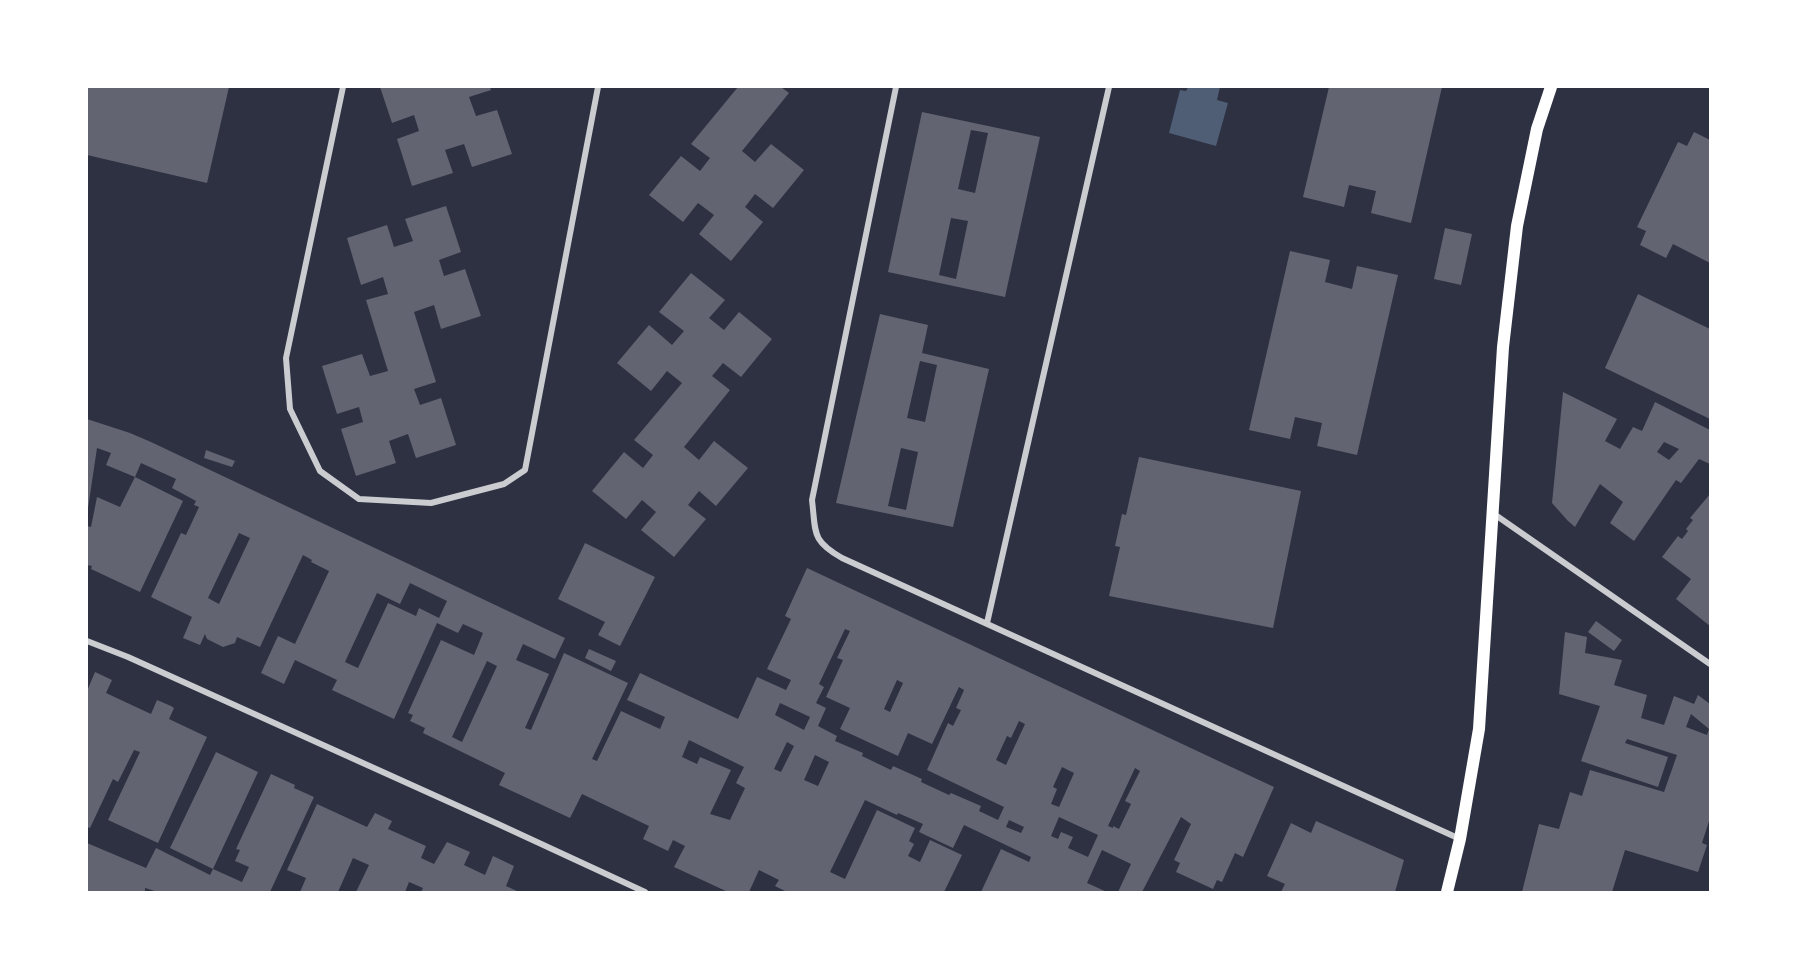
<!DOCTYPE html>
<style>
body{margin:0}
#map{position:relative;width:1797px;height:979px;overflow:hidden;background:#2d3142;font-family:"PT Sans",sans-serif}
canvas{display:block}
.frame{position:absolute;inset:0;border:88px solid #fff;pointer-events:none}
</style>
<div id="map">
<canvas width="1797" height="979"></canvas>
<div class="frame"></div>
</div>
<script>
const c = document.querySelector('canvas').getContext('2d');
c.lineJoin = 'round';
function fill(path, color) { c.fillStyle = color; c.fill(path, 'evenodd'); }
function trace(path, color, width, dash) { c.strokeStyle = color; c.lineWidth = width; c.lineCap = dash ? 'butt' : 'round'; c.setLineDash(dash || []); c.stroke(path); }
const water = new Path2D(`
 M 1188,87 L 1220,87 L 1217,100 L 1228,103 L 1216,146 L 1169,133 L 1180,90 L 1186,91 Z`);
const building = new Path2D(`
 M 87,87 L 229,87 L 207,183 L 87,155 Z
 M 380,87 L 490,87 L 491,90 L 469,97 L 476,116 L 497,110 L 512,154 L 472,167 L 464,144 L 445,150 L 453,173 L 412,186 L 397,139 L 419,131 L 414,115 L 392,123 Z
 M 738,87 L 781,87 L 789,93 L 742,151 L 755,162 L 771,144 L 804,170 L 773,208 L 755,194 L 745,207 L 763,222 L 731,261 L 699,234 L 714,215 L 698,203 L 683,222 L 649,195 L 681,156 L 700,171 L 710,158 L 691,144 Z
 M 1329,87 L 1442,87 L 1411,223 L 1371,213 L 1376,191 L 1349,185 L 1344,207 L 1303,197 Z
 M 922,112 L 1040,137 L 1005,297 L 888,272 ZM 971,130 L 988,133 L 975,193 L 958,189 ZM 951,218 L 968,221 L 956,279 L 939,275 Z
 M 1694,132 L 1710,140 L 1710,263 L 1673,244 L 1666,258 L 1640,245 L 1646,231 L 1637,227 L 1678,142 L 1687,146 Z
 M 446,206 L 461,252 L 439,260 L 444,276 L 465,269 L 481,316 L 441,329 L 434,305 L 414,312 L 436,382 L 414,389 L 420,405 L 441,398 L 456,445 L 416,458 L 408,434 L 389,441 L 396,463 L 356,476 L 341,429 L 363,422 L 359,407 L 337,414 L 322,366 L 362,354 L 370,376 L 388,371 L 366,300 L 388,294 L 383,277 L 361,285 L 347,238 L 387,225 L 394,247 L 413,241 L 405,219 Z
 M 1445,228 L 1472,234 L 1461,285 L 1434,279 Z
 M 1290,251 L 1330,260 L 1325,282 L 1352,289 L 1357,266 L 1398,275 L 1357,455 L 1317,446 L 1322,423 L 1295,417 L 1290,439 L 1249,430 Z
 M 691,273 L 725,300 L 709,318 L 724,330 L 739,312 L 772,339 L 741,377 L 723,363 L 712,376 L 730,390 L 684,447 L 699,460 L 714,441 L 748,468 L 716,506 L 699,491 L 688,505 L 706,519 L 674,557 L 641,530 L 656,512 L 642,500 L 626,519 L 592,491 L 624,452 L 643,468 L 653,455 L 634,440 L 682,383 L 667,371 L 651,391 L 617,363 L 649,325 L 672,345 L 684,331 L 659,312 Z
 M 1638,294 L 1710,329 L 1710,419 L 1605,368 Z
 M 880,314 L 928,325 L 922,353 L 989,369 L 953,527 L 836,503 ZM 920,361 L 937,365 L 925,422 L 907,418 ZM 901,448 L 918,452 L 906,510 L 888,506 Z
 M 1563,392 L 1617,419 L 1605,441 L 1620,449 L 1633,427 L 1642,431 L 1655,402 L 1710,430 L 1710,464 L 1699,459 L 1681,483 L 1676,480 L 1634,541 L 1610,523 L 1623,502 L 1600,484 L 1575,527 L 1568,521 L 1552,503 ZM 1664,442 L 1679,449 L 1669,460 L 1657,452 Z
 M 87,419 L 130,433 L 151,442 L 565,638 L 555,659 L 523,644 L 516,660 L 549,674 L 525,728 L 531,730 L 564,653 L 628,683 L 592,759 L 597,761 L 621,711 L 660,729 L 665,717 L 627,700 L 640,673 L 738,719 L 757,677 L 786,690 L 791,680 L 767,669 L 791,619 L 785,616 L 807,568 L 1274,787 L 1243,857 L 1235,853 L 1222,882 L 1217,880 L 1213,889 L 1176,872 L 1180,863 L 1174,860 L 1191,824 L 1181,817 L 1142,892 L 1118,892 L 1131,864 L 1102,850 L 1087,883 L 1107,892 L 981,892 L 1001,849 L 1029,862 L 1031,857 L 964,825 L 953,848 L 919,832 L 923,824 L 898,813 L 897,815 L 865,800 L 830,872 L 845,879 L 877,810 L 915,828 L 909,841 L 914,844 L 908,856 L 920,862 L 930,840 L 962,855 L 944,892 L 787,892 L 775,886 L 779,880 L 759,870 L 749,892 L 728,892 L 674,867 L 685,846 L 673,840 L 668,851 L 643,839 L 649,826 L 582,794 L 570,818 L 499,785 L 505,773 L 423,733 L 425,728 L 410,721 L 413,715 L 408,713 L 441,640 L 474,655 L 483,633 L 463,624 L 458,633 L 437,623 L 394,719 L 332,690 L 337,680 L 295,660 L 284,684 L 261,673 L 278,636 L 295,644 L 329,571 L 311,562 L 312,560 L 303,555 L 260,647 L 237,637 L 235,643 L 223,647 L 207,639 L 205,634 L 200,645 L 183,638 L 192,617 L 151,597 L 181,533 L 186,535 L 199,507 L 194,505 L 196,501 L 172,488 L 176,479 L 141,463 L 135,477 L 106,465 L 111,453 L 97,448 L 87,515 ZM 239,533 L 250,538 L 219,604 L 208,598 ZM 410,583 L 447,601 L 439,618 L 419,608 L 416,616 L 388,603 L 358,668 L 345,662 L 377,593 L 400,604 ZM 845,629 L 850,631 L 837,658 L 843,660 L 826,697 L 850,708 L 840,729 L 898,756 L 908,733 L 932,744 L 959,687 L 964,690 L 956,708 L 961,710 L 953,726 L 948,723 L 927,770 L 1004,807 L 998,820 L 979,811 L 981,806 L 951,793 L 949,795 L 921,782 L 922,779 L 893,766 L 891,770 L 862,756 L 863,753 L 835,741 L 837,736 L 818,726 L 826,708 L 816,703 L 824,687 L 819,684 ZM 487,661 L 497,666 L 462,742 L 452,737 ZM 897,680 L 903,683 L 890,712 L 884,709 ZM 780,703 L 810,717 L 804,730 L 775,715 ZM 1019,721 L 1025,724 L 1006,765 L 996,760 L 1007,736 L 1011,738 ZM 689,740 L 744,767 L 736,783 L 745,788 L 730,820 L 710,814 L 731,770 L 700,757 L 697,764 L 682,757 ZM 787,742 L 794,746 L 781,772 L 774,769 ZM 815,755 L 829,762 L 818,786 L 804,780 ZM 1062,767 L 1074,773 L 1059,807 L 1051,804 L 1057,789 L 1053,787 ZM 1135,768 L 1140,771 L 1125,801 L 1131,804 L 1119,829 L 1113,826 L 1113,828 L 1108,826 ZM 1059,817 L 1098,835 L 1088,857 L 1068,848 L 1073,837 L 1061,832 L 1058,839 L 1051,836 ZM 1009,820 L 1024,827 L 1021,833 L 1006,827 Z
 M 206,450 L 235,461 L 232,467 L 204,458 Z
 M 1139,457 L 1301,491 L 1273,628 L 1109,596 L 1120,547 L 1115,546 L 1122,514 L 1126,515 Z
 M 135,477 L 183,501 L 140,592 L 91,569 L 92,566 L 87,565 L 87,526 L 91,527 L 97,497 L 120,507 Z
 M 1710,494 L 1710,626 L 1676,599 L 1691,579 L 1662,557 L 1678,536 L 1682,539 L 1688,531 L 1686,529 L 1693,520 L 1690,518 Z
 M 585,543 L 655,577 L 620,646 L 598,635 L 605,622 L 558,599 Z
 M 1596,621 L 1622,640 L 1614,651 L 1588,632 Z
 M 1565,632 L 1587,637 L 1585,653 L 1622,660 L 1614,685 L 1647,695 L 1641,718 L 1664,725 L 1674,696 L 1694,704 L 1698,695 L 1710,704 L 1710,818 L 1702,843 L 1707,845 L 1698,872 L 1625,850 L 1612,892 L 1522,892 L 1539,824 L 1559,829 L 1570,792 L 1582,796 L 1590,770 L 1664,792 L 1677,755 L 1627,739 L 1625,743 L 1668,757 L 1658,787 L 1581,761 L 1600,706 L 1559,694 ZM 1691,714 L 1709,729 L 1707,735 L 1686,727 Z
 M 589,649 L 616,661 L 611,671 L 585,658 Z
 M 95,672 L 112,680 L 106,693 L 151,714 L 157,700 L 171,706 L 174,708 L 169,719 L 207,737 L 158,843 L 108,820 L 140,752 L 134,750 L 118,782 L 113,779 L 90,828 L 87,827 L 87,691 Z
 M 216,752 L 258,772 L 213,869 L 170,848 Z
 M 271,774 L 295,785 L 294,788 L 314,797 L 270,892 L 158,892 L 145,888 L 145,892 L 87,892 L 87,843 L 146,868 L 156,848 L 210,875 L 213,869 L 242,882 L 249,867 L 235,861 L 240,850 L 236,849 Z
 M 317,804 L 367,827 L 375,813 L 392,821 L 388,829 L 426,846 L 421,858 L 434,864 L 447,842 L 470,852 L 464,865 L 485,875 L 493,856 L 514,866 L 506,886 L 519,892 L 421,892 L 423,888 L 409,882 L 405,892 L 356,892 L 369,865 L 353,858 L 338,892 L 300,892 L 306,878 L 287,870 Z
 M 1316,821 L 1404,860 L 1395,892 L 1281,892 L 1285,884 L 1267,876 L 1291,823 L 1311,833 Z`);
const minor = new Path2D(`
 M 343,87 L 286,358 L 290,409 L 320,471 L 359,499 L 431,503 L 504,484 L 525,470 L 598,87
 M 896,87 L 812,500 C 816,533 811,540 842,558 L 1460,839
 M 1494,514 L 1710,664
 M 987,623 L 1109,87
 M 87,641 L 128,657 L 498,824 L 645,892`);
const secondary = new Path2D(`
 M 1447,892 L 1460,839 L 1479,729 L 1503,347 L 1517,226 L 1537,129 L 1551,87`);
fill(water, '#4f5d75');
fill(building, '#626471');
trace(minor, '#caccd0', 6);
trace(secondary, '#fff', 12);
</script>
